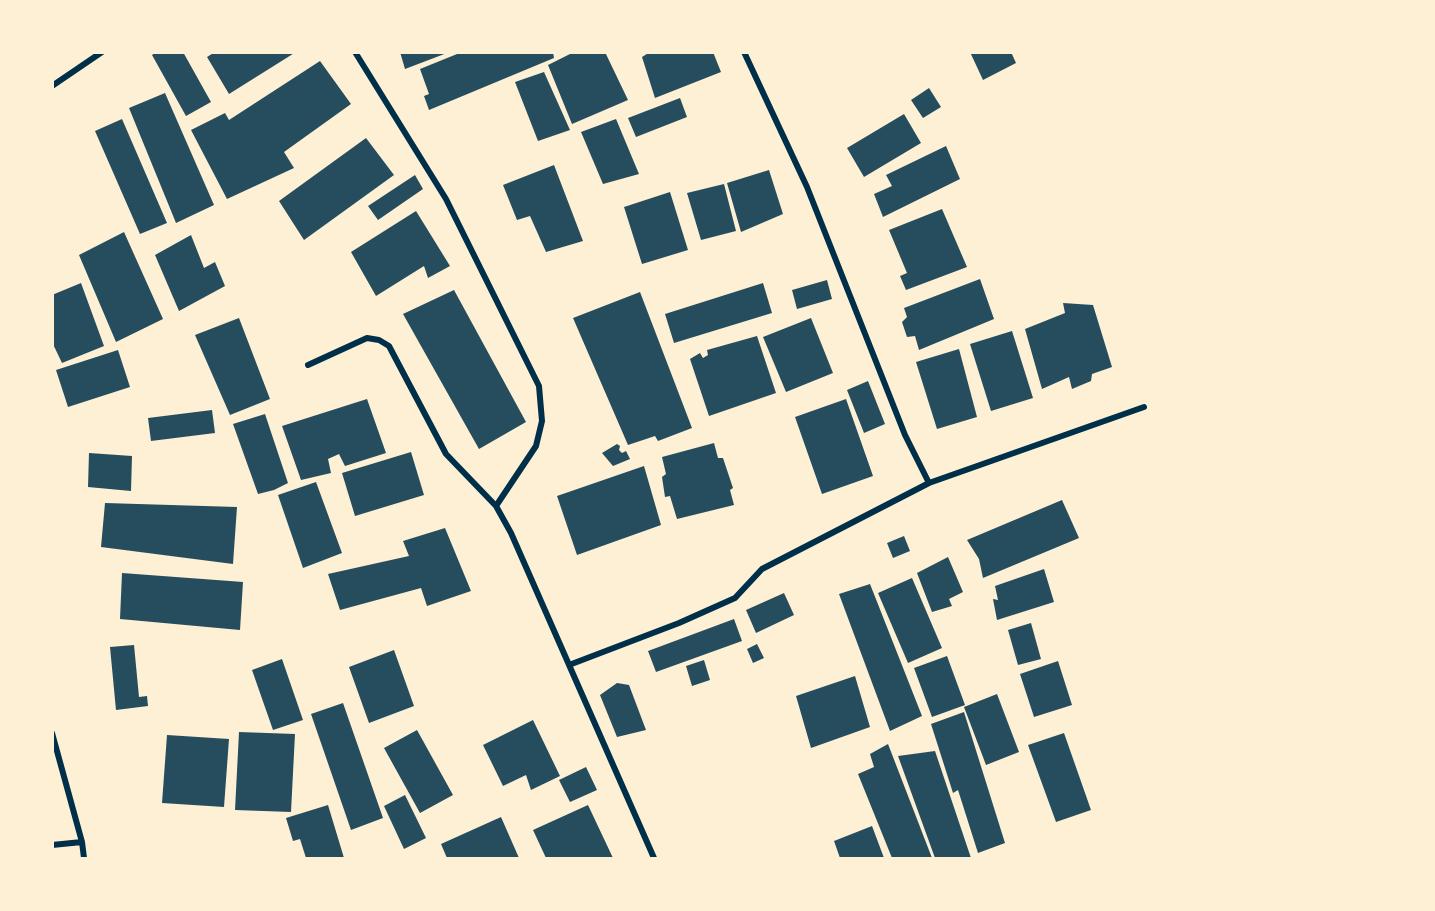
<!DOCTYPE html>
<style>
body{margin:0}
#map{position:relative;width:1435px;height:911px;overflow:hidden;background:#fdf0d5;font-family:Arial,sans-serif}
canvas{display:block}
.frame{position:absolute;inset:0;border:54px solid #fdf0d5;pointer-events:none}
</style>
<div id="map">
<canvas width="1435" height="911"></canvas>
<div class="frame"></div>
</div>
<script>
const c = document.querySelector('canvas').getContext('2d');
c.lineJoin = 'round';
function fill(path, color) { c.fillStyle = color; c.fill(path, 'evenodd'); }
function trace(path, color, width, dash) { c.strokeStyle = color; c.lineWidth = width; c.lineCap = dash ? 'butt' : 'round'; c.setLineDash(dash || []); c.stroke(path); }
const building = new Path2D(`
 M 156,52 L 183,52 L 211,102 L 186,116 L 152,55 Z
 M 215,52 L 296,52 L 229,94 L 207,57 Z
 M 400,52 L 447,52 L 447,53 L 405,69 Z
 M 462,52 L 553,52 L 554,58 L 429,110 L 424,96 L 429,94 L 420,69 Z
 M 574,52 L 605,52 L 628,100 L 572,124 L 548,65 Z
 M 650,52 L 713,52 L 721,72 L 655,98 L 642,57 Z
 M 970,52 L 1011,52 L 1016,63 L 983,80 Z
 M 320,61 L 351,104 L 284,152 L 294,168 L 227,199 L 191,130 L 225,113 L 229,120 Z
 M 544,72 L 570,130 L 538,141 L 515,82 Z
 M 929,88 L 941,107 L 923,118 L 911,100 Z
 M 165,93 L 214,205 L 176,223 L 129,108 Z
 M 680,98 L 687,117 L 636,137 L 628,118 Z
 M 904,114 L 921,143 L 864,177 L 847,148 Z
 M 122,119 L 167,223 L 140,234 L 95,131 Z
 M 616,119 L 639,174 L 603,184 L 581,132 Z
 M 366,138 L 394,175 L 304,240 L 279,201 Z
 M 946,146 L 960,179 L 883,217 L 874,194 L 892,186 L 886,175 Z
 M 554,165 L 583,241 L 546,252 L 530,216 L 517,220 L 503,185 Z
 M 769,170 L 783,214 L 741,232 L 727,183 Z
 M 415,175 L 423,189 L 378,220 L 368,206 Z
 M 724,184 L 736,231 L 701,240 L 687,193 Z
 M 670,192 L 688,250 L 642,264 L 624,207 Z
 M 942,209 L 967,267 L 906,290 L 900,276 L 907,273 L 889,230 Z
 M 416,211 L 450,266 L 428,278 L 424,266 L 376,296 L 351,252 Z
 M 124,232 L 163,319 L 116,342 L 79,255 Z
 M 191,235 L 204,268 L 215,262 L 225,286 L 179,311 L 155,255 Z
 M 980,279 L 994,319 L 919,350 L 915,336 L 907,337 L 902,322 L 907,317 L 904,308 Z
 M 827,280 L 832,299 L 797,309 L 792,290 Z
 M 81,283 L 104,346 L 62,363 L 52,342 L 52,295 Z
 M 763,283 L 772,313 L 674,343 L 665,314 Z
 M 454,290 L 526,422 L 479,449 L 403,314 Z
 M 640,292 L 692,428 L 658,441 L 655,436 L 628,445 L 573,318 Z
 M 1063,303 L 1093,305 L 1112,367 L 1092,374 L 1091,381 L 1072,389 L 1069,377 L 1042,389 L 1025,329 L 1065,313 Z
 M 239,318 L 270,399 L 230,415 L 195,335 Z
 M 811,318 L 833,373 L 786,392 L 763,337 Z
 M 1012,331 L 1033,398 L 991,411 L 970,344 Z
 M 757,336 L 776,393 L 709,416 L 690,359 L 700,353 L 703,358 L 708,355 L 707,350 Z
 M 959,349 L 977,417 L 937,429 L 916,362 Z
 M 118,350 L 130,387 L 68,407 L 56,370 Z
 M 868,381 L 885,424 L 864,433 L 847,390 Z
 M 367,399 L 386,453 L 345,466 L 339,454 L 328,459 L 331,473 L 301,480 L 282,426 Z
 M 846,399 L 873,476 L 822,494 L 795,417 Z
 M 212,410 L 215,433 L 151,441 L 148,418 Z
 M 265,414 L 288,483 L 274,490 L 258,494 L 233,424 Z
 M 714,443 L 718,458 L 723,458 L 733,488 L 730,490 L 734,505 L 677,519 L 670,496 L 665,497 L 662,477 L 666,474 L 662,457 Z
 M 617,444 L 620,446 L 619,450 L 622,453 L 626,451 L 630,459 L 613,466 L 602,453 Z
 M 411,452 L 424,495 L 355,516 L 342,473 Z
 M 89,453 L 132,456 L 131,491 L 88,487 Z
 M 644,466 L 661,525 L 577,555 L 557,496 Z
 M 316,482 L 342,553 L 303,568 L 278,495 Z
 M 1062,500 L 1079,538 L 983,578 L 979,559 L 967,540 Z
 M 105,503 L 237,507 L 233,564 L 101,547 Z
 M 445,528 L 471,591 L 427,606 L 421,588 L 340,610 L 328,574 L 409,556 L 403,541 Z
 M 904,536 L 910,551 L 893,558 L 887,543 Z
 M 948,557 L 963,592 L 949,599 L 952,606 L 932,612 L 917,573 Z
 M 1044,569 L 1054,602 L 997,620 L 993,599 L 998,600 L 995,586 Z
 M 122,573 L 243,582 L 240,630 L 120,619 Z
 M 912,578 L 942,648 L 908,663 L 878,593 Z
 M 870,584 L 922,716 L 890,731 L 839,594 Z
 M 784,593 L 794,615 L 756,633 L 746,610 Z
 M 734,619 L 742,641 L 656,672 L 648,651 Z
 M 1031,623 L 1041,659 L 1018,665 L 1008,630 Z
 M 757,644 L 764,658 L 753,663 L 747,649 Z
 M 134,645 L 139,697 L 147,696 L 148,706 L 116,710 L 110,647 Z
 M 394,650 L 414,706 L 369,723 L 349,667 Z
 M 947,656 L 965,705 L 932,717 L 914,668 Z
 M 282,659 L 303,720 L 273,730 L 252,670 Z
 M 704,660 L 710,680 L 692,686 L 686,666 Z
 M 1058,661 L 1072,705 L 1034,717 L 1020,674 Z
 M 855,676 L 870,727 L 811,748 L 796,696 Z
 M 617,683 L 629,685 L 646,730 L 617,737 L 600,695 Z
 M 997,694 L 1019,752 L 986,765 L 964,707 Z
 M 343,703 L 383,818 L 351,830 L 311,714 Z
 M 964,712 L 1005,843 L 978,853 L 958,790 L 953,793 L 931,724 Z
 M 533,720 L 560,776 L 531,790 L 526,775 L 503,786 L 483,745 Z
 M 417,730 L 453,795 L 420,813 L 384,748 Z
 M 239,732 L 295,734 L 291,812 L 235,810 Z
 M 1064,733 L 1091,810 L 1056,822 L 1028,745 Z
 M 167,735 L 229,739 L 224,807 L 162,803 Z
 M 888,744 L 932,858 L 892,858 L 858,774 L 874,767 L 870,754 Z
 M 935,751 L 971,858 L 935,858 L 898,756 Z
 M 586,767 L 597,790 L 570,802 L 559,780 Z
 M 405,795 L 426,838 L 404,849 L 384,806 Z
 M 328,805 L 344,858 L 306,858 L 300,839 L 293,841 L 286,818 Z
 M 588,805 L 613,858 L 546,858 L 533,830 Z
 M 501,817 L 519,858 L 447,858 L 441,844 Z
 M 872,826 L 884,858 L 840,858 L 834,841 Z`);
const minor = new Path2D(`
 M 355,52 L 446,199 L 539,386 L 542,421 L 536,446 L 496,506 L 511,533 L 654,858
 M 52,86 L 102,52
 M 308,365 L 367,338 L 379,340 L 389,346 L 446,454 L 496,506
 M 929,483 L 1144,407
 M 569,665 L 679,623 L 735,598 L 762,569 L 929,483 L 905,435 L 807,187 L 744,52
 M 52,733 L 82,842 L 84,858
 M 52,845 L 82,842`);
fill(building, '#264d5e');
trace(minor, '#003049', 6);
</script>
